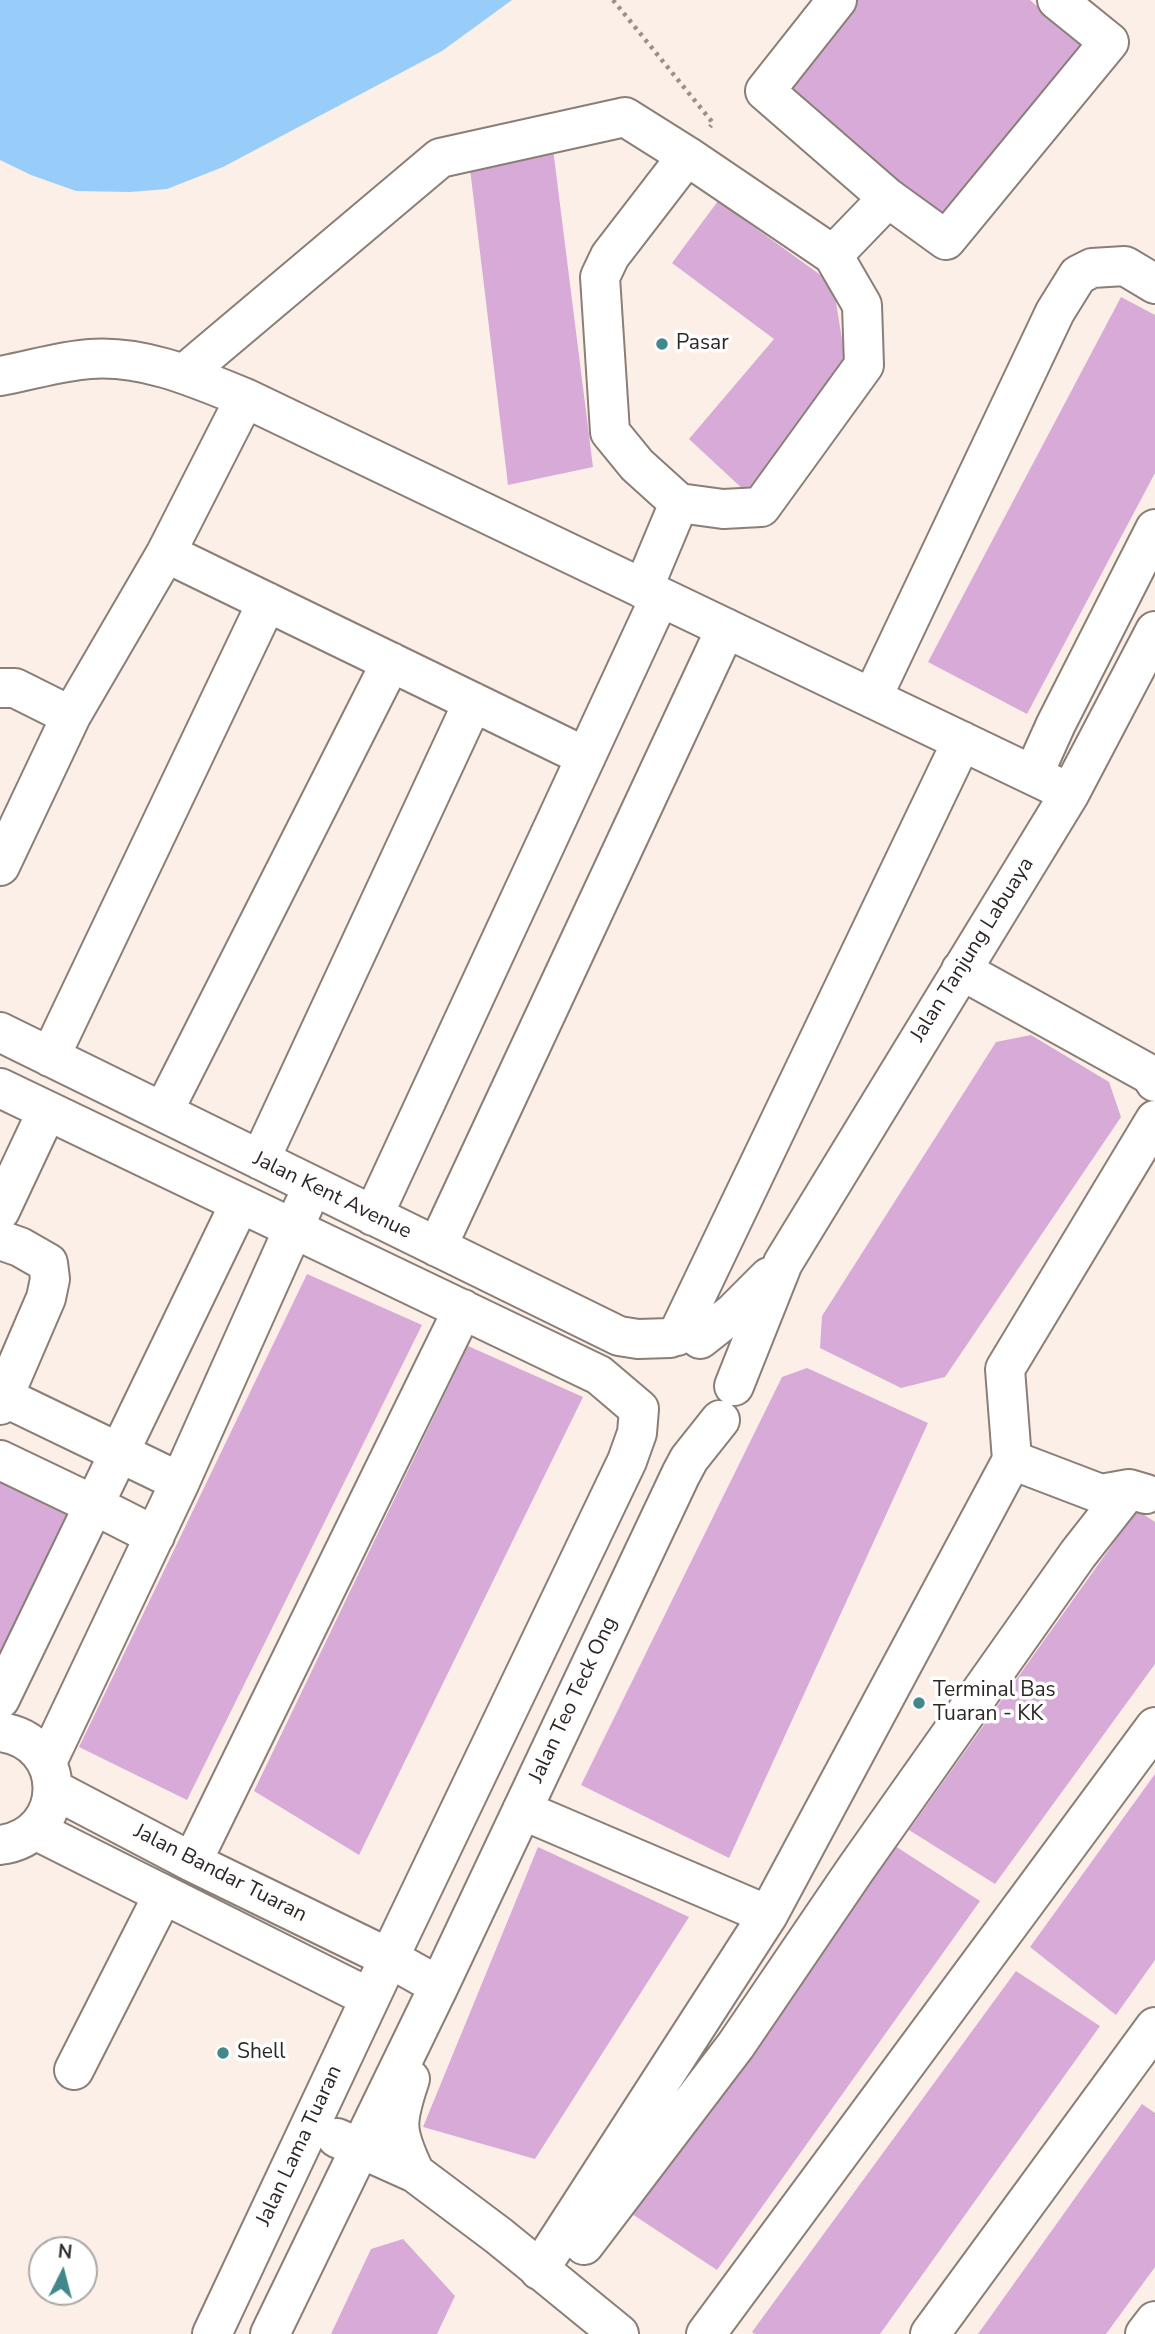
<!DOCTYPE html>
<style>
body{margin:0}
#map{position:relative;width:1155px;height:2334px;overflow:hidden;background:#fcefe7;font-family:"Nunito Sans",sans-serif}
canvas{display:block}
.north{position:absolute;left:28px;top:2236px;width:70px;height:70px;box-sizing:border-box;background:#fff;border:2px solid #aba9a8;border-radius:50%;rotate:6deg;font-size:19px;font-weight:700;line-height:28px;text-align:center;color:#2d2826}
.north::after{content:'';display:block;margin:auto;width:24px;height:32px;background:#40888c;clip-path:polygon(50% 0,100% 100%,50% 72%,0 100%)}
</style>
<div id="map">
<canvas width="1155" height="2334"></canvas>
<div class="north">N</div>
</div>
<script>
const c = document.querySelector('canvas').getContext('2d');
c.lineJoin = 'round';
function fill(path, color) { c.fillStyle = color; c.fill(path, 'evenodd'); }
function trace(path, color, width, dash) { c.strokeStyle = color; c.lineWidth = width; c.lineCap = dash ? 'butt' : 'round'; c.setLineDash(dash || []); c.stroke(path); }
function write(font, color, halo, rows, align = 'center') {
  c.font = font + ' "Nunito Sans",sans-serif'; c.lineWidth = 7; c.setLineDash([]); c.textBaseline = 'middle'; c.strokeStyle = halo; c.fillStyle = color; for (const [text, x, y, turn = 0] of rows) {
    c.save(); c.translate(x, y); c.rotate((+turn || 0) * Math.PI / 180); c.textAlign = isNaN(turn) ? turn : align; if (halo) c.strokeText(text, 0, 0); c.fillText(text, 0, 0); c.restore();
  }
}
const water = new Path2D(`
 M 0,0 L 512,0 L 442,51 L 223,167 L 167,189 L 130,192 L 76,191 L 31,175 L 0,160 Z`);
const building = new Path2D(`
 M 858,0 L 1030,0 L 1088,50 L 944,222 L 785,90 Z
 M 553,149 L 593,467 L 508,485 L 470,169 Z
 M 718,201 L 833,284 L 847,370 L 746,492 L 689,439 L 774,339 L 672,263 Z
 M 1121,297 L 1155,315 L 1155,473 L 1027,714 L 928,662 Z
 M 1031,1035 L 1109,1082 L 1121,1117 L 945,1377 L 901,1388 L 820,1348 L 822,1316 L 996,1042 Z
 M 307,1274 L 422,1325 L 187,1800 L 79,1747 Z
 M 468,1346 L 583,1397 L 359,1855 L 254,1791 Z
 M 807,1368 L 928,1423 L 729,1858 L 581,1785 L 782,1377 Z
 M 0,1469 L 76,1508 L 0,1654 Z
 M 1137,1510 L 1155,1522 L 1155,1664 L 995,1884 L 909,1830 Z
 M 1155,1774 L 1155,1960 L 1116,2015 L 1030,1947 Z
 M 892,1844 L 980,1901 L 717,2270 L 629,2212 Z
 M 538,1847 L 689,1917 L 535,2159 L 423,2127 Z
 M 1016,1971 L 1100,2026 L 880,2334 L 755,2334 L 752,2332 Z
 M 1142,2104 L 1155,2113 L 1155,2267 L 1106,2334 L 978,2334 Z
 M 403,2239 L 455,2296 L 437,2334 L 331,2334 L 371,2249 Z`);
const path = new Path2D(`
 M 613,0 L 713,123 L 710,127`);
const minor = new Path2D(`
 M 837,0 L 765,91 L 888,198 L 946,240 L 1109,42 L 1057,0
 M 687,156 L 833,255 L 862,305 L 864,365 L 761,507 L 723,509 L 679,503 L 637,465 L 610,432 L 600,277 L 610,256 Z
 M 833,255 L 888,198
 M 185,373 L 440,158 L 625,117 L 687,156
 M 0,376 C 29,371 60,361 90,359 C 144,355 196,378 245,398 L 1070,793
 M 166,553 L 586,757
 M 643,589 L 679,503
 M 0,688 L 15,688 L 71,716
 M 872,698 L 1055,312 L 1078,275 L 1092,268 L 1125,266 L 1155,284
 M 1033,775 L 1056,724 L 1155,529
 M 0,866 L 71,716 L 166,553 L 245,398
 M 961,970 L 1151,1075 L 1155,1082
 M 0,1032 L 619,1336 L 638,1339 L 670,1338
 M 50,1057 L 267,602
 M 0,1088 L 599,1375 L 639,1409 L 637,1433 L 627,1461 L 389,1958 L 212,2334
 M 163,1112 L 391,662
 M 260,1160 L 473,702
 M 0,1211 L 47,1111
 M 373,1216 L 660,597
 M 0,1240 L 20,1247 L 48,1263 L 50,1279 L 46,1298 L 0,1405
 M 437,1247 L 726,628
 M 677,1336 L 962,741
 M 700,1339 L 733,1313 L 769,1277
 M 734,1386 L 783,1263 L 1070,793 L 1155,631
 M 4,1397 L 180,1482
 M 0,1460 L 94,1505 L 155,1536
 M 1012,1460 L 1101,1494 L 1129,1489 L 1146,1494
 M 0,1699 L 240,1203
 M 0,1732 C 70,1741 70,1836 0,1845
 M 47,1762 L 180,1482 L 304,1205
 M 53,1789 L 192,1862 L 389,1958 L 439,1986
 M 522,1810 L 768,1915
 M 35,1830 L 370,1998
 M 192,1862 L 463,1309
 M 74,2070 L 163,1895
 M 410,2079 C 395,2123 395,2131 415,2173
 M 337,2138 L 415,2173 L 499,2236 L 619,2334
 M 584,2245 L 736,2045 L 855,1870 L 1078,1554 L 1129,1489
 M 539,2270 L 768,1915 L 1012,1460 L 1005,1369 L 1155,1120
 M 270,2334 L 439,1986 L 681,1474 L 689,1459 L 720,1420
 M 706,2334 L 1155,1727
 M 930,2334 L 1155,2027
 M 1145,2334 L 1155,2321`);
const markers = [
 [662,344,7,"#40888c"],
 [919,1703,7,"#40888c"],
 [223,2053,7,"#40888c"]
];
const poiNames = [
 ["Pasar",676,344],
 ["Terminal Bas",933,1691],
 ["Tuaran - KK",933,1715],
 ["Shell",237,2053]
];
const streetNames = [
 ["Jalan Tanjung Labuaya",973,950,-58],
 ["Jalan Kent Avenue",332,1196,26],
 ["Jalan Teo Teck Ong",574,1700,-65],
 ["Jalan Bandar Tuaran",220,1874,27],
 ["Jalan Lama Tuaran",300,2146,-65]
];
fill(water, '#99cdf9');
fill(building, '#d7aad8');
trace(minor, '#8a7e77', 42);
trace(path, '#99908a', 4.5, [3.5, 5]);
trace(minor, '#fff', 38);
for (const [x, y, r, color] of markers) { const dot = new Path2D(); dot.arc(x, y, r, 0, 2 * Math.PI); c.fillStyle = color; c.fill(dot); trace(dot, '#fff', 2.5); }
write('21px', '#2d2826', '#fff', poiNames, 'left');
write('21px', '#2d2826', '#fff', streetNames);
</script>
